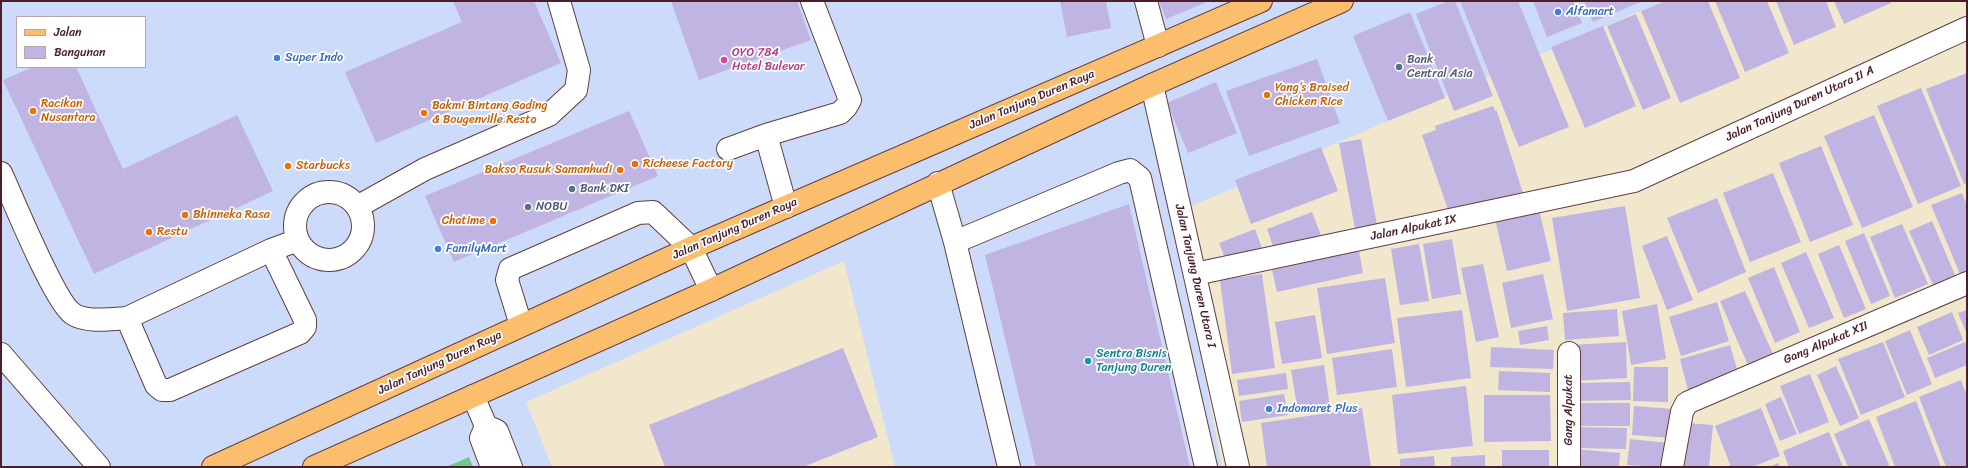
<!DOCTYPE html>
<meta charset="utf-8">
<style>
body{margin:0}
#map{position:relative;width:1968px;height:468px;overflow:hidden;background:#f0e7cc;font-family:Sriracha,sans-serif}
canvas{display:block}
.frame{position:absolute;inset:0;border:2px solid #4a1f2b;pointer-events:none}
.legend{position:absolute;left:16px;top:16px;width:130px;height:52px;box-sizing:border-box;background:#fff;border:1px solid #b7a5aa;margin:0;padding:5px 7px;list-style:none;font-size:12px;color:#4a1f2b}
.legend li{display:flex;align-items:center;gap:8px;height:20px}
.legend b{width:20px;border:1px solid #b7a5aa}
</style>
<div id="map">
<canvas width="1968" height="468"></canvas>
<div class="frame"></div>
<ul class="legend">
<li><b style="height:5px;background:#fabe6d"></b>Jalan</li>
<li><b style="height:11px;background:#c0b4e3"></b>Bangunan</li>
</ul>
</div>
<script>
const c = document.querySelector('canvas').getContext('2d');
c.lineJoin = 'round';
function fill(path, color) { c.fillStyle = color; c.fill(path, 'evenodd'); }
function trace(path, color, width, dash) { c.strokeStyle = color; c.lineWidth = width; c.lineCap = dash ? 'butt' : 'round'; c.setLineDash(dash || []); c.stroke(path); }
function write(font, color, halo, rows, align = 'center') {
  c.font = font + ' Sriracha,sans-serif'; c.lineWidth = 3.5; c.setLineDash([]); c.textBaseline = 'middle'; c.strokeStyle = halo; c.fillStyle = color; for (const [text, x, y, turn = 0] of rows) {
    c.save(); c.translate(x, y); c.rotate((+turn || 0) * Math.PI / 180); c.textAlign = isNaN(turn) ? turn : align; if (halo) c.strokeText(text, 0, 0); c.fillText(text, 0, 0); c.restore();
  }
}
const built = new Path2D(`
 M 1,1 L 1663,1 L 1174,214 L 1222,467 L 895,467 L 844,261 L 526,402 L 552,467 L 1,467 ZM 17,17 L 145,17 L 145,67 L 17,67 Z`);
const green = new Path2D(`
 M 469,457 L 473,467 L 446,467 Z`);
const building = new Path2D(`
 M 453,1 L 534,1 L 561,63 L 376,143 L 345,72 L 462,22 Z
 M 671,1 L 797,1 L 811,40 L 699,80 Z
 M 1060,1 L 1106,1 L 1111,28 L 1067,37 Z
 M 1159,1 L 1209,1 L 1166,19 Z
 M 1448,1 L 1455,1 L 1493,96 L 1454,111 L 1416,14 Z
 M 1460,1 L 1518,1 L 1569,127 L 1519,147 Z
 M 1533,1 L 1573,1 L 1582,23 L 1547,37 Z
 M 1584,1 L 1643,1 L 1593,22 Z
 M 1665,1 L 1708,1 L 1740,78 L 1680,103 L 1641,11 Z
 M 1715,1 L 1767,1 L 1789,53 L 1745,72 Z
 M 1776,1 L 1826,1 L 1836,27 L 1794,45 Z
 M 1834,1 L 1890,1 L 1891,3 L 1844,24 Z
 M 1410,12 L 1445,98 L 1388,121 L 1353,36 Z
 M 1636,14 L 1671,98 L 1643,110 L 1607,26 Z
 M 1603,26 L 1636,106 L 1585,128 L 1551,47 Z
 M 1317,59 L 1340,123 L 1249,156 L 1226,91 Z
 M 33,67 L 76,67 L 123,169 L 237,115 L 273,191 L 94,274 L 3,80 Z
 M 1967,73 L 1967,183 L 1964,184 L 1926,89 Z
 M 1216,82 L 1237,133 L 1188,153 L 1167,103 Z
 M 1921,88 L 1961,186 L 1918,204 L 1877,106 Z
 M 1493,106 L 1495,111 L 1497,111 L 1523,193 L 1451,218 L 1422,135 L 1436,130 L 1435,126 Z
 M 629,111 L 658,176 L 454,262 L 425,196 Z
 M 1874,115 L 1913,207 L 1862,228 L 1824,136 Z
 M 1361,139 L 1377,225 L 1355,229 L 1339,143 Z
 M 1821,146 L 1853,225 L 1810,242 L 1779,163 Z
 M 1321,147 L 1338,191 L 1251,224 L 1235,180 Z
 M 1773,173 L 1801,242 L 1750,262 L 1723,193 Z
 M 1962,193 L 1967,205 L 1967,271 L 1960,274 L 1931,205 Z
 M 1717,198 L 1746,272 L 1698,293 L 1667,218 Z
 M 1129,204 L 1190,467 L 1036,467 L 985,255 Z
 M 1625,206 L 1640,298 L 1567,311 L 1552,218 Z
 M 1539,209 L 1551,261 L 1507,271 L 1495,219 Z
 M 1312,212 L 1321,235 L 1275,252 L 1267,229 Z
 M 1932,221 L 1955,275 L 1933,285 L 1909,231 Z
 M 1902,224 L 1928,284 L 1895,298 L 1870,237 Z
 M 1255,229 L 1263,251 L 1228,265 L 1219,243 Z
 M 1864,233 L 1890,296 L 1871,304 L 1845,241 Z
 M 1667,236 L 1693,300 L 1667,310 L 1642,246 Z
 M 1452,239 L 1461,294 L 1432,299 L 1423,244 Z
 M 1419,244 L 1429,301 L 1400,305 L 1391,249 Z
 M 1839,245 L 1866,309 L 1844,318 L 1818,254 Z
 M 1359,251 L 1363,273 L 1277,292 L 1272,270 Z
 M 1806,252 L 1834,318 L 1809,328 L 1781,263 Z
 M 1483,264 L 1499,337 L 1476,342 L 1461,268 Z
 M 1774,267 L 1800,332 L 1775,343 L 1748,278 Z
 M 1262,274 L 1275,368 L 1232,374 L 1220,280 Z
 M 1543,274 L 1553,319 L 1511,328 L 1502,283 Z
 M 1385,278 L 1395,343 L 1327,354 L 1317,288 Z
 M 1745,291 L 1776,361 L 1751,372 L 1720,301 Z
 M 1717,302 L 1729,341 L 1681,356 L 1669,317 Z
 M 1657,304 L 1666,359 L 1631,365 L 1622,311 Z
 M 1617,309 L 1619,336 L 1565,340 L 1563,313 Z
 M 1462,310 L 1471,378 L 1406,387 L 1397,318 Z
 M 1967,310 L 1967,334 L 1958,313 Z
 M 1952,312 L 1963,340 L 1929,355 L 1917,327 Z
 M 1315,315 L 1322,358 L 1282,364 L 1275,322 Z
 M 1547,326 L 1549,340 L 1520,345 L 1518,331 Z
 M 1910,330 L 1932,384 L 1907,395 L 1885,341 Z
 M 1626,342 L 1627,378 L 1571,381 L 1570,345 Z
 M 1883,342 L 1905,397 L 1861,415 L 1838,359 Z
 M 1965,342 L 1967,347 L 1967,365 L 1935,378 L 1927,358 Z
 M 1730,345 L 1739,376 L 1688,390 L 1680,359 Z
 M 1491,347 L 1554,350 L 1553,369 L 1490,367 Z
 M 843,348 L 878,437 L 803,467 L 665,467 L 649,425 Z
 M 1392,349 L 1397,387 L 1337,395 L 1332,358 Z
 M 1324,365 L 1330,407 L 1298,412 L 1291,370 Z
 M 1836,366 L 1859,418 L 1840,426 L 1817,375 Z
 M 1634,367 L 1668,367 L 1668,402 L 1633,401 Z
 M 1499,371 L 1550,373 L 1550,392 L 1498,390 Z
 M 1286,373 L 1288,389 L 1239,396 L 1237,380 Z
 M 1810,374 L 1829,422 L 1799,434 L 1780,386 Z
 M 1961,380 L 1967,396 L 1967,467 L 1946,467 L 1919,397 Z
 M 1630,382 L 1631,400 L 1573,401 L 1573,383 Z
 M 1466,386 L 1473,446 L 1398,454 L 1392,395 Z
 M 1284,394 L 1288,415 L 1242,422 L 1239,401 Z
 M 1484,395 L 1550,395 L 1551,441 L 1484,442 Z
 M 1781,397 L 1797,434 L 1780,441 L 1765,404 Z
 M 1916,401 L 1941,467 L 1895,467 L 1876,417 Z
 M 1574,403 L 1630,403 L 1630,426 L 1574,426 Z
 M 1634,406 L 1673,409 L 1671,438 L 1632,435 Z
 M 1362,408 L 1371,467 L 1267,467 L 1261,423 Z
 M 1761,408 L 1780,456 L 1752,467 L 1731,467 L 1715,426 Z
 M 1869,419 L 1890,467 L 1848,467 L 1834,434 Z
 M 1687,423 L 1713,425 L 1709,467 L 1683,467 Z
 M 1572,427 L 1627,428 L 1626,449 L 1572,448 Z
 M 1829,432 L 1843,467 L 1789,467 L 1783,451 Z
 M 1630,439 L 1668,443 L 1666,467 L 1627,465 Z
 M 1574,449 L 1620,453 L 1619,467 L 1573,467 Z
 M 1502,450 L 1549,450 L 1549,467 L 1502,467 Z
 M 1485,455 L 1485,467 L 1451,467 L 1451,457 Z
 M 1434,456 L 1435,467 L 1400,467 L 1400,459 Z
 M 1778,463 L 1780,467 L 1769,467 Z`);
const minor = new Path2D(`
 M 1146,1 L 1158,46
 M 1152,85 L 1238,467
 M 728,149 L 766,135
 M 1,173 C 13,199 55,303 73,314 C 86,323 113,319 127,318 L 271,250 L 298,240
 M 938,183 L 955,242 L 1009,467
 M295 226a34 34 0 1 1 68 0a34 34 0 1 1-68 0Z
 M 357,207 L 425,169 L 549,115 L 576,90 L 579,70 L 559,1
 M 786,207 L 766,135 L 840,113 L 846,107 L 850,100 L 812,1
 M 955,242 L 1119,173 L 1130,170 L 1140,178 L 1206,467
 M 1195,274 L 1634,181 L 1967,28
 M 127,318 L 156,385 L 162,390 L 170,390 L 300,333 L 305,327 L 305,320 L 271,250
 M 521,325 L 507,280 L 510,269 L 638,213 L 653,212 L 691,248 L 711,290
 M 1569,353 L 1569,467
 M 1,354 L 99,467
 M 473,396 L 486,426
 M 492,467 L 481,438 L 486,426 L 497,431 L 511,467
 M 1672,467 L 1682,412 L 1686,404 L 1689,402 L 1967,283`);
const major = new Path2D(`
 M 213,467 L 691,248 L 1261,1
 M 314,467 L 711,290 L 1152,85 L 1342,1`);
const markers = [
 [1558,12,4,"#3f7fe0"],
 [277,58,4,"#3f7fe0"],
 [724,60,4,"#d1479c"],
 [1399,67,4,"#5c6f8a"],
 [1267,95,4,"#e8710a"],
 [33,111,4,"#e8710a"],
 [424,113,4,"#e8710a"],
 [635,164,4,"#e8710a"],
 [288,166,4,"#e8710a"],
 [620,170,4,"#e8710a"],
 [572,189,4,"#5c6f8a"],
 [528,207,4,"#5c6f8a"],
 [185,215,4,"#e8710a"],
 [493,221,4,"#e8710a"],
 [149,232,4,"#e8710a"],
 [438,249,4,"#3f7fe0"],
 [1088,361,4,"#0f9aa8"],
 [1269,409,4,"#3f7fe0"]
];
const shopNames = [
 ["Alfamart",1566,12],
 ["Super Indo",285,58],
 ["FamilyMart",446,249],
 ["Indomaret Plus",1277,409]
];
const hotelNames = [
 ["OYO 784",732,53],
 ["Hotel Bulevar",732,67]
];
const serviceNames = [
 ["Bank",1407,60],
 ["Central Asia",1407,74],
 ["Bank DKI",580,189],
 ["NOBU",536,207]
];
const foodNames = [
 ["Yang‘s Braised",1275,88],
 ["Chicken Rice",1275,102],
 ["Racikan",41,104],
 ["Nusantara",41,118],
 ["Bakmi Bintang Gading",432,106],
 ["& Bougenville Resto",432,120],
 ["Richeese Factory",643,164],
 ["Starbucks",296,166],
 ["Bakso Rusuk Samanhudi",612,170,"right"],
 ["Bhinneka Rasa",193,215],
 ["Chatime",485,221,"right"],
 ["Restu",157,232]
];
const streetNames = [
 ["Jalan Tanjung Duren Raya",1032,100,-23],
 ["Jalan Tanjung Duren Utara II A",1800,104,-25],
 ["Jalan Alpukat IX",1414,228,-12],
 ["Jalan Tanjung Duren Raya",735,229,-24],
 ["Jalan Tanjung Duren Utara I",1195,276,77],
 ["Gang Alpukat XII",1826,343,-23],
 ["Jalan Tanjung Duren Raya",440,363,-25],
 ["Gang Alpukat",1569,410,-90]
];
const cultureNames = [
 ["Sentra Bisnis",1096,354],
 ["Tanjung Duren",1096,368]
];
fill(built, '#cbdbf9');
fill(green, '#72c88c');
fill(building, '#c0b4e3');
trace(minor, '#633d43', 24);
trace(major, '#633d43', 24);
trace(minor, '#fff', 22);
trace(major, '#fabe6d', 22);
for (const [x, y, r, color] of markers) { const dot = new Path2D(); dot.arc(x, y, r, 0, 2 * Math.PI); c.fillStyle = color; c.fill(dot); trace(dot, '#fff', 1.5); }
write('12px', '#366cbe', '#fff', shopNames, 'left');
write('12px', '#b23c85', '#fff', hotelNames, 'left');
write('12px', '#4e5e75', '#fff', serviceNames, 'left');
write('12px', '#c56008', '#fff', foodNames, 'left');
write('12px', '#4a1f2b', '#fff', streetNames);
write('12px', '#0d838f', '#fff', cultureNames, 'left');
</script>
